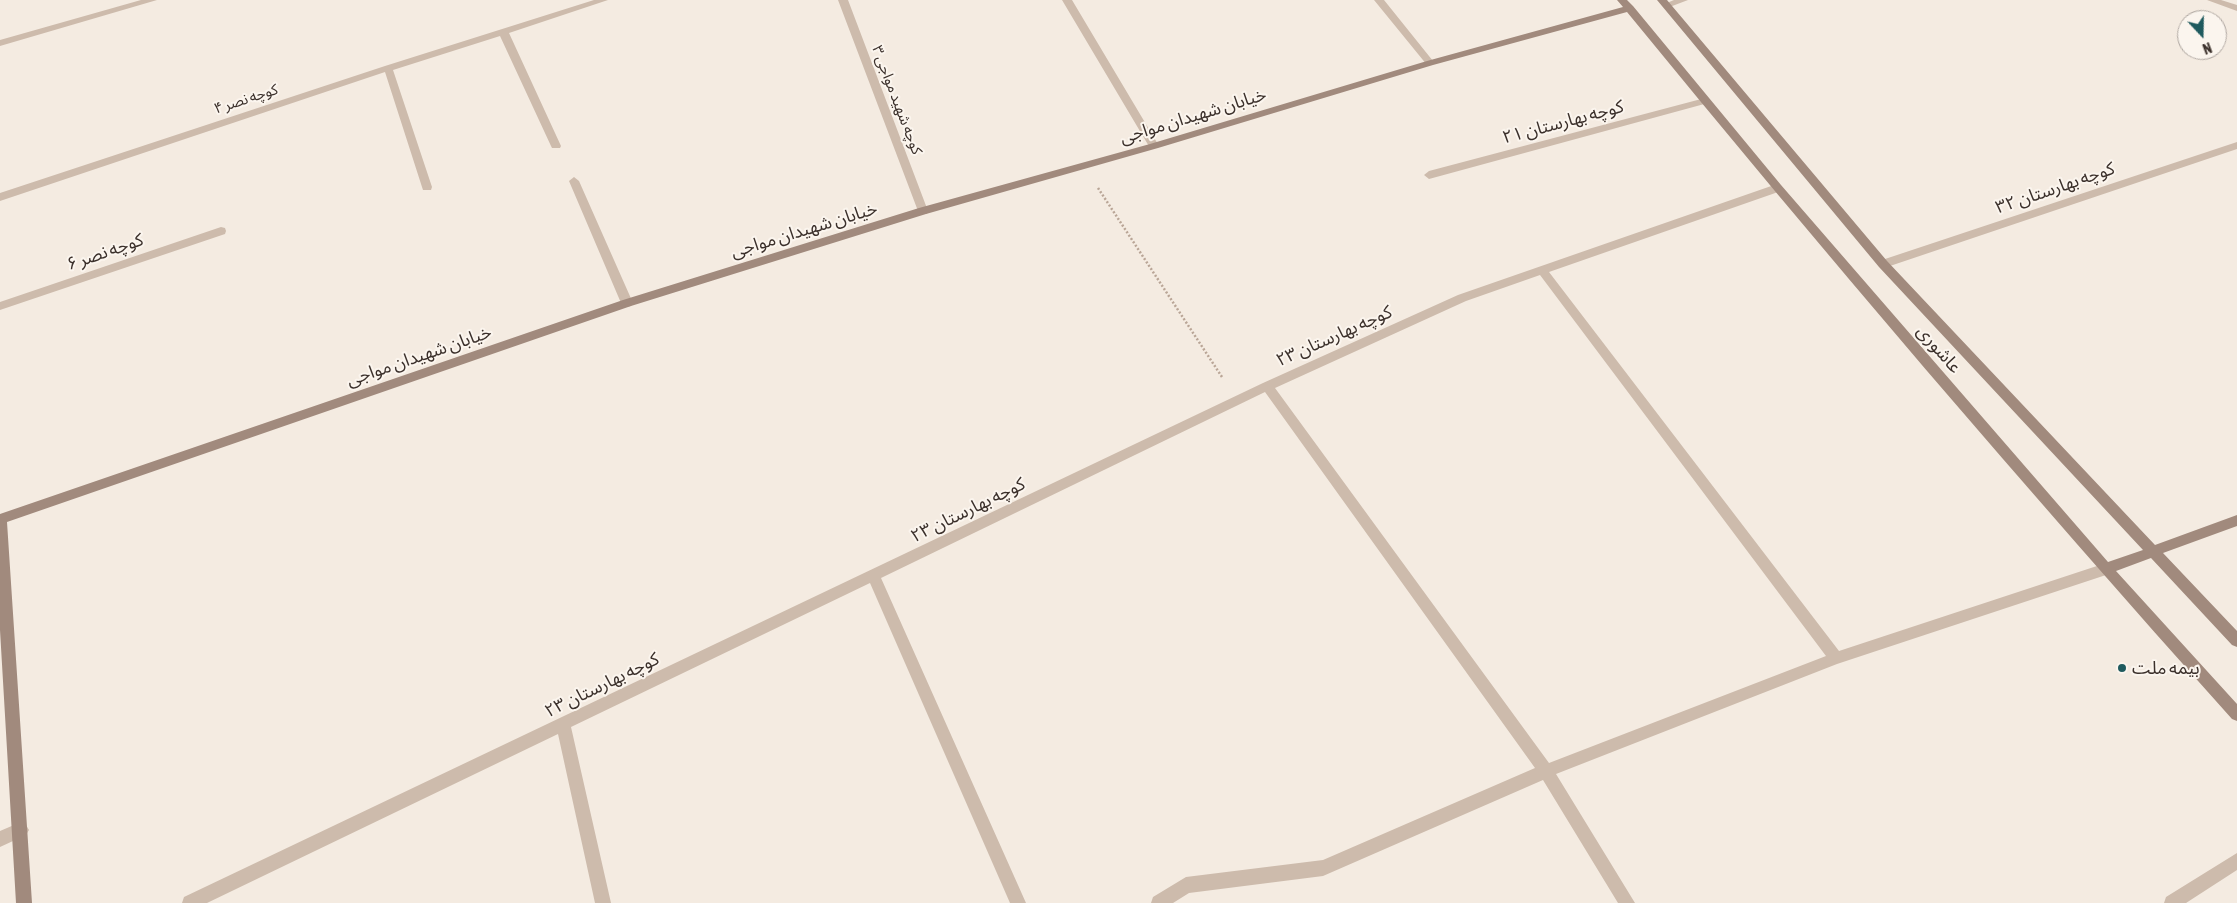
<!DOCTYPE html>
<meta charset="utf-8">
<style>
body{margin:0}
#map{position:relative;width:2237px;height:903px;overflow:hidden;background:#f4ebe1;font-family:"Asap Condensed",sans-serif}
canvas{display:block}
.north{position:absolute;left:2177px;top:10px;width:50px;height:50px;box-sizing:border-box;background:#fbf5ee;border:1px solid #aea6a0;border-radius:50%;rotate:159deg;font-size:14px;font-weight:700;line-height:20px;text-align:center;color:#3b302b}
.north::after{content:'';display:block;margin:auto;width:18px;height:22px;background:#1f5a5e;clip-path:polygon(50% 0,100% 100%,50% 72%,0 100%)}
</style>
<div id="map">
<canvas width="2237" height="903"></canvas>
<div class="north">N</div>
</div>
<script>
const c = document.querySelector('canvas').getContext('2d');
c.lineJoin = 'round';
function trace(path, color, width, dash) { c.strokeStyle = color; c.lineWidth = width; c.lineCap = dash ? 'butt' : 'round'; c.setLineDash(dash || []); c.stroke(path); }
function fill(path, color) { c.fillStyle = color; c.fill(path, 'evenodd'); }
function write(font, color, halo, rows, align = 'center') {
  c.font = font + ' "Asap Condensed","Noto Sans Arabic",sans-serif'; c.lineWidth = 4; c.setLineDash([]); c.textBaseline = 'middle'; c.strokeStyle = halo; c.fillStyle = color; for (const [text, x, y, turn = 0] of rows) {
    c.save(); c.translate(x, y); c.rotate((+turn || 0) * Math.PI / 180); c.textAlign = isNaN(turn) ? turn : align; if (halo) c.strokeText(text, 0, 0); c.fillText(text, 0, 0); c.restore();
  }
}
const path = new Path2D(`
 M 1098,188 L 1222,377`);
const street = new Path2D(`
 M 141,0 L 157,0 L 0,46 L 0,40 Z
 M 594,0 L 608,0 L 509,33 L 561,146 L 560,148 L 552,148 L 551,146 L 500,36 L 393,70 L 432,187 L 431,190 L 423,190 L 422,187 L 385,72 L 0,201 L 0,193 L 385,66 Z
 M 838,0 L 848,0 L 928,211 L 927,214 L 919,214 L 918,211 Z
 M 1062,0 L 1072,0 L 1159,146 L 1158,148 L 1150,148 Z
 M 1374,0 L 1384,0 L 1433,61 L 1433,65 L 1427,65 Z
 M 1674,0 L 1688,0 L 1667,8 L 1662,5 Z
 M 2207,0 L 2221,0 L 2237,5 L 2237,11 Z
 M 1705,98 L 1710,101 L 1708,103 L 1429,179 L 1424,175 L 1429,171 Z
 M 2237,142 L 2237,149 L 1887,267 L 1883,268 L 1877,264 L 1879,261 Z
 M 574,177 L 579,181 L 633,303 L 631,306 L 627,307 L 621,303 L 569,181 Z
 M 1777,184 L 1782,188 L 1781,191 L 1549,272 L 1839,651 L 2106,563 L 2111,565 L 2113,569 L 2111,573 L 2106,575 L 1837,664 L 1556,774 L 1635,903 L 1618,903 L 1543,780 L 1323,876 L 1189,893 L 1173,903 L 1151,903 L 1153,897 L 1186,877 L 1323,860 L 1535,768 L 1265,392 L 881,578 L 1026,903 L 1010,903 L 870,583 L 571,727 L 611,903 L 595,903 L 558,734 L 207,903 L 182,903 L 184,897 L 1263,383 L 1458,295 ZM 1540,275 L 1826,656 L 1549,763 L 1275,388 L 1466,301 Z
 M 221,227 L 225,228 L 226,231 L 225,234 L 0,310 L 0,302 Z
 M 21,822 L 26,825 L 29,830 L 26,835 L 0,847 L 0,831 Z
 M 2237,853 L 2237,870 L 2186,903 L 2164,903 L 2166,897 Z`);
const secondary = new Path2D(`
 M 1617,0 L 1627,0 L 1633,6 L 1781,185 L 2108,562 L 2143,550 L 1879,267 L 1657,0 L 1667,0 L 1887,261 L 2155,545 L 2237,515 L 2237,526 L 2163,553 L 2237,631 L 2237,647 L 2232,645 L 2151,558 L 2116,571 L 2237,704 L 2237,721 L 2232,719 C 2025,488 1823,252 1627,12 L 1433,65 L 1158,148 L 926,214 L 631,306 L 7,522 L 32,903 L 16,903 L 0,630 L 0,514 L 623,300 L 919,208 L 1150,144 L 1427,61 L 1623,7 Z`);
const markers = [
 [2122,668,5,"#1f5a5e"]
];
const farStreetnames = [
 ["کوچه نصر ۴",246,99,-18],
 ["کوچه شهید مواجی ۳",897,100,69]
];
const streetNames = [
 ["خیابان شهیدان مواجی",1193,116,-17],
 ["کوچه بهارستان ۲۱",1563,122,-15],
 ["کوچه بهارستان ۳۲",2055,188,-19],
 ["خیابان شهیدان مواجی",804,230,-17],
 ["کوچه نصر ۶",105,252,-19],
 ["کوچه بهارستان ۲۳",1334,336,-24],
 ["عاشوری",1939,349,49],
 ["خیابان شهیدان مواجی",419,356,-19],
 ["کوچه بهارستان ۲۳",968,510,-26],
 ["کوچه بهارستان ۲۳",602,685,-26]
];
const poiNames = [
 ["بیمه ملت",2132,668]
];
trace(path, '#b9a596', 2.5, [2, 2]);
fill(street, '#cdbbac');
fill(secondary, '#a18a7d');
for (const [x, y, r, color] of markers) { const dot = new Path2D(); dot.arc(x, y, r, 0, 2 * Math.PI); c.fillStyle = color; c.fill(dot); trace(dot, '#fbf5ee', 2); }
write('15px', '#3b302b', '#fbf5ee', farStreetnames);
write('18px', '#3b302b', '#fbf5ee', streetNames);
write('18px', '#3b302b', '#fbf5ee', poiNames, 'left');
</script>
